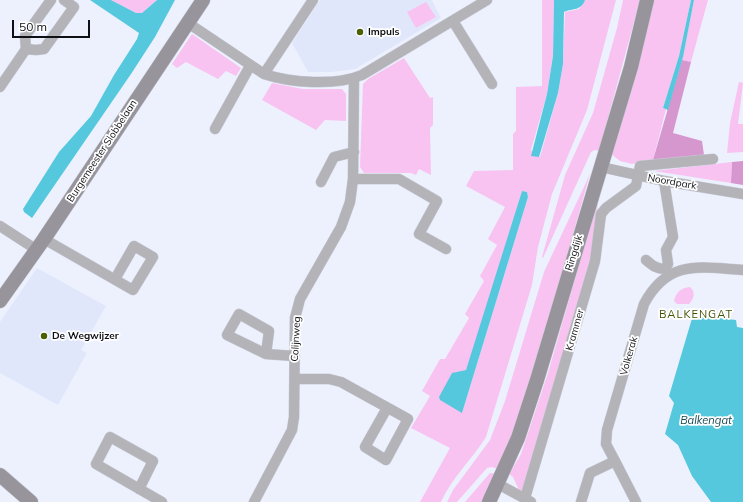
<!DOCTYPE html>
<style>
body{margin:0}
#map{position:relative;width:743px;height:502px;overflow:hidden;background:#edf1fe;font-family:Mulish,sans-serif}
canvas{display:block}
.scale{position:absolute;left:12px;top:20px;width:78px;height:18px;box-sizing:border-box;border:2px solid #0f1014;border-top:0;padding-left:5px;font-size:12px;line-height:14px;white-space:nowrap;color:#0f1014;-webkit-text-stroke:3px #fff;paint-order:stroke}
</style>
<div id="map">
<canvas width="743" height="502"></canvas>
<div class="scale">50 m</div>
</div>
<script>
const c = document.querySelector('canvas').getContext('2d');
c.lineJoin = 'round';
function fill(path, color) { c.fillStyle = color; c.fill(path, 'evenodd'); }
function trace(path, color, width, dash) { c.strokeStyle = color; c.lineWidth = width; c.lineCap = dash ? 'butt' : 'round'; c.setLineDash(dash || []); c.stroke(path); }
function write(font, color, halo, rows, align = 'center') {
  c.font = font + ' Mulish,sans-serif'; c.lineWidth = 3.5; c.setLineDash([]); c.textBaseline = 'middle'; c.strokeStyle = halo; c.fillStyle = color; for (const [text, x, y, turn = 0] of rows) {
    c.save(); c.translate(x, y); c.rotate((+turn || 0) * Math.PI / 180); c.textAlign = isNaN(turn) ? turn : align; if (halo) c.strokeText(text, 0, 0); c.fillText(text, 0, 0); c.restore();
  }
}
const built = new Path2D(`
 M 320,0 L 432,0 L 441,18 L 355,69 L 332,72 L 308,72 L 292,43 Z
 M 37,268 L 106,306 L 81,350 L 87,353 L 58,405 L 0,373 L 0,322 Z`);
const green = new Path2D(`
 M 111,0 L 157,0 L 142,13 L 136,13 Z
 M 542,0 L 554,0 L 553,56 L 547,94 L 531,150 L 540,157 L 558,93 L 563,64 L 565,12 L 579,9 L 585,0 L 616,0 L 587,110 L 552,194 L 538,247 L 532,285 L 486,437 C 472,460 452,477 441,502 L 420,502 L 450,448 L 411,428 L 430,396 L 422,391 L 440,359 L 445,359 L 469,318 L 465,314 L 484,281 L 480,276 L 497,245 L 488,239 L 505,207 L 466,186 L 474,171 L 513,170 L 513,134 L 516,131 L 516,87 L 542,86 ZM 522,191 L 527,192 L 528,197 L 462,413 L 463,371 L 466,370 L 473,353 Z
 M 623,0 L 640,0 L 599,151 L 595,150 L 591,152 L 543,258 L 542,257 L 565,175 L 593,113 L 617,28 Z
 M 653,0 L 691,0 L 679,56 L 663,108 L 666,109 L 653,160 L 632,164 L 620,161 L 610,153 Z
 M 694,0 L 708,0 L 691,62 L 682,60 Z
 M 426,2 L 436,17 L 416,28 L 407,12 Z
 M 192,34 L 241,68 L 236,76 L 226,71 L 218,79 L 186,62 L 177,68 L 172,64 Z
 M 404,58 L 430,98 L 433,97 L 433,125 L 430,128 L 431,175 L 419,169 L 416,175 L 411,173 L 364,173 L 360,167 L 363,84 L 368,79 Z
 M 739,82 L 743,83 L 738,124 L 743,124 L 743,152 L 727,153 L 730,123 Z
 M 272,83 L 303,89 L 342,89 L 346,94 L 346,121 L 325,120 L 316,130 L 262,100 Z
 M 732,162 L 731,183 L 654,171 Z
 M 590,174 C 562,272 537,373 499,469 L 491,467 L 487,468 L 457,502 L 447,502 L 453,490 L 490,440 L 505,401 L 544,272 Z
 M 599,195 L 590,267 L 522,491 L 519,490 L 513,477 L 509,474 L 521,454 L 548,373 Z
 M 690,287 C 696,292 694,299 689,304 L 677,304 L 674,301 C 676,292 681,288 690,287 Z
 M 490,473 L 497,474 L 482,502 L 465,502 Z`);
const forest = new Path2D(`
 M 682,60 L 691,62 L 673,133 L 702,141 L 704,155 L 653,160 Z
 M 743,161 L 743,185 L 731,183 L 732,162 Z`);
const water = new Path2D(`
 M 90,0 L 111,0 L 136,13 L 142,13 L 157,0 L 175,0 L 155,37 L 131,74 L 32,218 L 24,212 L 23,209 L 59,152 L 91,116 L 114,75 L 137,39 L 139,33 Z
 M 554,0 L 585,0 C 581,11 573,8 564,12 L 563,64 L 558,93 L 539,157 L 531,156 L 547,94 L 553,56 Z
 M 691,0 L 694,0 L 683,57 L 668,110 L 663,108 L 679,56 Z
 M 522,191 L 527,192 L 528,197 L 462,413 L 440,400 L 439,397 L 452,373 L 466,370 Z
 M 693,315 L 736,320 L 737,327 L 743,328 L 743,502 L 711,502 L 692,476 L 678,445 L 665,434 L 674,403 L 669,396 Z`);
const street = new Path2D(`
 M 51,0 L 25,36 L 26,49 L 36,50 L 44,49 L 74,7 L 64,0
 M 453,21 L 492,84
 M 188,23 L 264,74 C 291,83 336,86 362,75 L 487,0
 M 264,74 L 313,0
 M 0,87 L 26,49
 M 215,129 L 250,66
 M 601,167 L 664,181 L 743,194
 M 353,179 L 399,179 L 437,201 L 419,234 L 446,249
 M 321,182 L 334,157 L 354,152
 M 0,226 L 37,250
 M 44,239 L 133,290 L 153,257 L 134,246 L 115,279
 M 646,260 C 652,265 656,269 665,269 L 668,264 L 666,250 L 673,237 L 664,181
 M 266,354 L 269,331 L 239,314 L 227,335 L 266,354 L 294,356
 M 295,379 L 329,379 L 341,382 L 408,419 L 386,460 L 365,447 L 387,408
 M 615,461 L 636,502
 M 498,484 L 531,502
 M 139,489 L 153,461 L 110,437 L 96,464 L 162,502
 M 525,498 L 595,261 L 601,214 L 606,208 L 636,186 L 640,166 L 713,159
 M 254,502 L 292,430 L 294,417 L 295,318 L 300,299 L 341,227 L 350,202 L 353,179 L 354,79
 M 581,502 L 590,473 L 615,461 L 606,444 L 607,430 L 644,304 C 668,259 699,267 743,270`);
const secondary = new Path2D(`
 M 0,301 L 44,239 L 203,0
 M 0,475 L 31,502
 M 489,502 L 518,438 L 537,380 L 631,67 L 647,0`);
const markers = [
 [360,32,4,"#4b5f05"],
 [44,336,4,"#4b5f05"]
];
const poiNames = [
 ["Impuls",368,32],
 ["De Wegwijzer",52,336]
];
const streetNames = [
 ["Burgemeester Slobbelaan",102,151,-57],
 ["Noordpark",672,182,10],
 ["Ringdijk",574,253,-73],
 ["Krammer",575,330,-74],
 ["Colijnweg",296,339,-87],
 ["Volkerak",629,356,-74]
];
const neighbourhoodNames = [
 ["BALKENGAT",696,315]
];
const waterNames = [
 ["Balkengat",706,421]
];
fill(built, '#e1e7fb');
fill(green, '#f8c3f1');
fill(forest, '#d696ce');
fill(water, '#56c8dd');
trace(street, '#c9cdd9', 11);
trace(secondary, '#c9cdd9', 15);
trace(street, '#b4b3b8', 10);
trace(secondary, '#97949c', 14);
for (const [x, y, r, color] of markers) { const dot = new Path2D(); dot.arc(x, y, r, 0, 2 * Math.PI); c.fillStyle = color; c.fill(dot); trace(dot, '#fff', 1.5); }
write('bold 10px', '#0f1014', '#fff', poiNames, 'left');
write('10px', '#0f1014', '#fff', streetNames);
c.letterSpacing = '1px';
write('11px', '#3f5000', '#fff', neighbourhoodNames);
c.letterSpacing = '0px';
write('italic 11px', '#164852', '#fff', waterNames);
</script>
